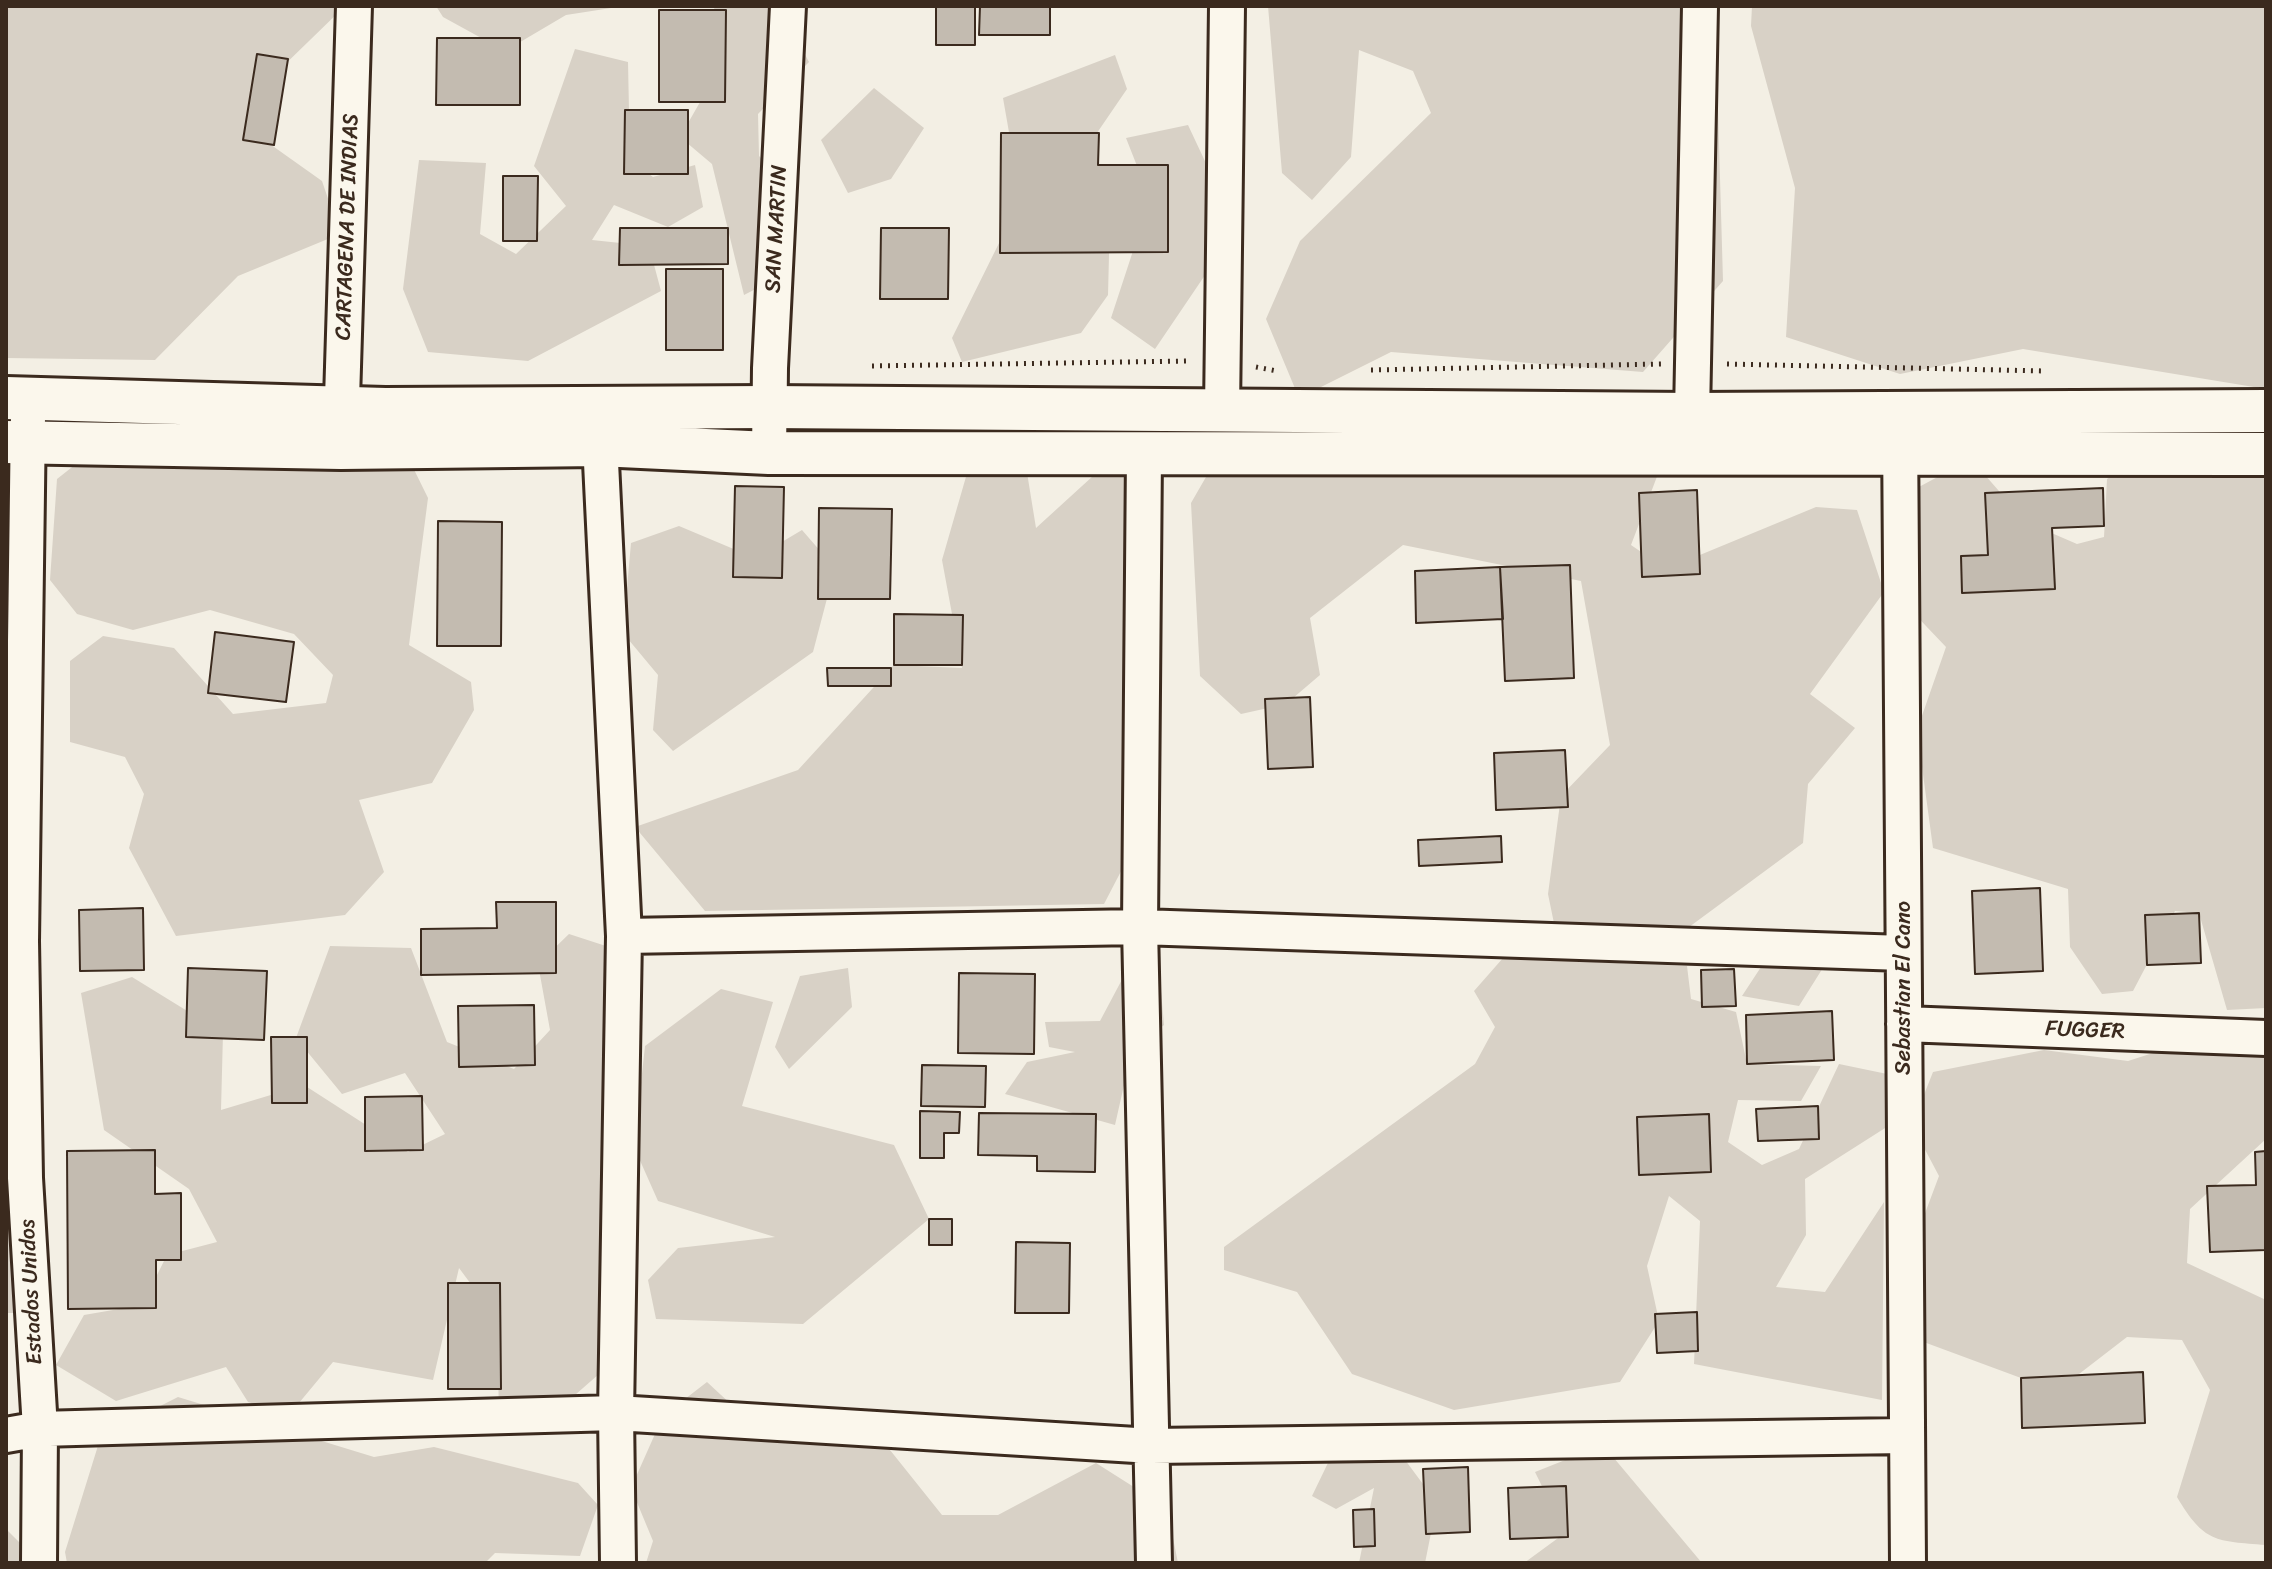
<!DOCTYPE html>
<style>
body{margin:0}
#map{position:relative;width:2272px;height:1569px;overflow:hidden;background:#f3efe4;font-family:Sriracha,sans-serif}
canvas{display:block}
.frame{position:absolute;inset:0;border:8px solid #3b2a1e;pointer-events:none}
</style>
<div id="map">
<canvas width="2272" height="1569"></canvas>
<div class="frame"></div>
</div>
<script>
const c = document.querySelector('canvas').getContext('2d');
c.lineJoin = 'round';
function fill(path, color) { c.fillStyle = color; c.fill(path, 'evenodd'); }
function trace(path, color, width, dash) { c.strokeStyle = color; c.lineWidth = width; c.lineCap = dash ? 'butt' : 'round'; c.setLineDash(dash || []); c.stroke(path); }
function write(font, color, halo, rows, align = 'center') {
  c.font = font + ' Sriracha,sans-serif'; c.lineWidth = 7; c.setLineDash([]); c.textBaseline = 'middle'; c.strokeStyle = halo; c.fillStyle = color; for (const [text, x, y, turn = 0] of rows) {
    c.save(); c.translate(x, y); c.rotate((+turn || 0) * Math.PI / 180); c.textAlign = isNaN(turn) ? turn : align; if (halo) c.strokeText(text, 0, 0); c.fillText(text, 0, 0); c.restore();
  }
}
const green = new Path2D(`
 M 6,6 L 345,6 L 273,76 L 260,137 L 322,181 L 340,234 L 238,276 L 155,360 L 6,358 Z
 M 436,6 L 624,6 L 566,15 L 505,51 L 443,17 Z
 M 714,6 L 779,6 L 809,62 L 758,114 L 759,156 L 798,194 L 781,276 L 744,295 L 712,164 L 680,137 L 719,69 Z
 M 1268,6 L 1715,6 L 1723,281 L 1643,372 L 1391,352 L 1299,398 L 1266,319 L 1300,241 L 1431,113 L 1413,71 L 1359,50 L 1351,157 L 1312,200 L 1282,173 Z
 M 1752,6 L 2266,6 L 2266,389 L 2023,349 L 1900,374 L 1786,337 L 1795,188 L 1751,26 Z
 M 575,49 L 628,62 L 630,160 L 653,177 L 695,165 L 703,207 L 668,227 L 614,205 L 592,240 L 649,246 L 661,291 L 528,361 L 428,352 L 403,289 L 419,160 L 486,163 L 480,234 L 516,254 L 566,206 L 534,166 Z
 M 1115,55 L 1127,89 L 1086,149 L 1014,161 L 1003,98 Z
 M 874,88 L 924,128 L 891,179 L 848,193 L 821,140 Z
 M 1188,125 L 1226,206 L 1222,250 L 1155,349 L 1111,318 L 1150,199 L 1126,138 Z
 M 1110,215 L 1108,295 L 1081,333 L 962,362 L 952,338 L 1005,231 Z
 M 1278,432 L 1418,457 L 1661,466 L 1631,545 L 1666,569 L 1816,507 L 1857,510 L 1884,592 L 1810,694 L 1855,728 L 1808,784 L 1803,843 L 1685,930 L 1557,938 L 1548,894 L 1561,796 L 1610,745 L 1581,581 L 1403,545 L 1310,618 L 1320,675 L 1286,704 L 1241,714 L 1200,676 L 1191,503 L 1225,444 Z
 M 396,433 L 428,498 L 409,645 L 471,682 L 474,710 L 432,783 L 359,800 L 384,872 L 345,915 L 176,936 L 129,848 L 144,794 L 125,757 L 70,742 L 70,661 L 103,636 L 174,648 L 233,714 L 326,703 L 333,675 L 294,634 L 210,610 L 133,630 L 77,614 L 50,580 L 57,479 L 90,453 Z
 M 2266,440 L 2266,1008 L 2227,1010 L 2199,913 L 2175,911 L 2133,991 L 2102,994 L 2070,947 L 2068,889 L 1933,848 L 1917,730 L 1946,647 L 1906,605 L 1904,495 L 1971,459 L 2026,522 L 2077,544 L 2104,537 L 2107,479 L 2149,448 Z
 M 1023,448 L 1036,528 L 1116,455 L 1159,514 L 1123,630 L 1150,686 L 1158,800 L 1104,904 L 705,911 L 635,827 L 798,770 L 894,665 L 962,668 L 942,560 L 974,449 Z
 M 6,510 L 21,527 L 24,663 L 6,688 Z
 M 679,526 L 755,558 L 802,530 L 835,568 L 813,652 L 673,751 L 653,730 L 658,675 L 623,633 L 631,543 Z
 M 569,934 L 609,947 L 622,1245 L 599,1374 L 543,1423 L 499,1415 L 497,1319 L 459,1268 L 433,1380 L 333,1362 L 289,1415 L 248,1402 L 226,1367 L 116,1401 L 56,1365 L 84,1315 L 142,1305 L 167,1255 L 217,1242 L 189,1189 L 104,1130 L 81,993 L 132,977 L 223,1033 L 221,1110 L 304,1085 L 408,1152 L 445,1134 L 405,1073 L 342,1094 L 296,1038 L 330,946 L 411,948 L 447,1042 L 514,1069 L 550,1030 L 538,964 Z
 M 1780,938 L 1826,963 L 1799,1006 L 1742,996 Z
 M 1503,958 L 1687,966 L 1691,999 L 1736,1012 L 1747,1064 L 1821,1066 L 1801,1101 L 1738,1100 L 1728,1142 L 1762,1165 L 1799,1149 L 1839,1064 L 1892,1075 L 1904,1116 L 1805,1179 L 1806,1235 L 1776,1287 L 1825,1292 L 1884,1202 L 1882,1400 L 1694,1364 L 1700,1221 L 1669,1196 L 1647,1266 L 1659,1321 L 1620,1382 L 1454,1410 L 1352,1374 L 1297,1292 L 1224,1270 L 1224,1247 L 1475,1064 L 1495,1027 L 1474,991 Z
 M 848,968 L 852,1007 L 789,1069 L 775,1047 L 800,976 Z
 M 1126,972 L 1160,980 L 1164,1025 L 1131,1054 L 1115,1125 L 1005,1094 L 1027,1062 L 1075,1052 L 1049,1047 L 1045,1022 L 1100,1021 Z
 M 721,989 L 773,1002 L 742,1106 L 894,1145 L 929,1219 L 803,1324 L 656,1319 L 648,1280 L 678,1248 L 775,1237 L 658,1201 L 634,1147 L 645,1046 Z
 M 2209,1035 L 2266,1057 L 2266,1139 L 2190,1209 L 2187,1263 L 2266,1300 L 2266,1545 C 2216,1541 2204,1543 2177,1497 L 2210,1390 L 2182,1340 L 2127,1337 L 2079,1374 L 2021,1378 L 1921,1341 L 1897,1288 L 1939,1176 L 1912,1125 L 1933,1072 L 2044,1050 L 2128,1061 Z
 M 6,1205 L 11,1208 L 16,1313 L 6,1313 Z
 M 707,1382 L 761,1432 L 874,1430 L 942,1515 L 998,1515 L 1096,1463 L 1167,1508 L 1178,1563 L 646,1563 L 653,1541 L 631,1488 L 663,1416 Z
 M 178,1397 L 374,1457 L 434,1447 L 578,1483 L 598,1505 L 580,1556 L 495,1553 L 485,1563 L 67,1563 L 65,1552 L 101,1436 Z
 M 1340,1438 L 1394,1445 L 1437,1503 L 1425,1563 L 1359,1563 L 1374,1488 L 1336,1509 L 1312,1496 Z
 M 1603,1445 L 1702,1563 L 1524,1563 L 1565,1533 L 1535,1472 Z
 M 6,1529 L 22,1545 L 21,1563 L 6,1563 Z`);
const building = new Path2D(`
 M 936,6 L 975,6 L 975,45 L 936,45 Z
 M 980,6 L 1050,6 L 1050,35 L 979,35 Z
 M 659,10 L 726,10 L 725,102 L 659,102 Z
 M 437,38 L 520,38 L 520,105 L 436,105 Z
 M 257,54 L 288,59 L 274,145 L 243,140 Z
 M 625,110 L 688,110 L 688,174 L 624,174 Z
 M 1001,133 L 1099,133 L 1098,165 L 1168,165 L 1168,252 L 1000,253 Z
 M 503,176 L 538,176 L 537,241 L 503,241 Z
 M 620,228 L 728,228 L 728,264 L 619,265 Z
 M 881,228 L 949,228 L 948,299 L 880,299 Z
 M 666,269 L 723,269 L 723,350 L 666,350 Z
 M 735,486 L 784,487 L 782,578 L 733,577 Z
 M 2103,488 L 2104,526 L 2052,528 L 2055,589 L 1962,593 L 1961,556 L 1988,555 L 1985,493 Z
 M 1697,490 L 1700,574 L 1642,577 L 1639,493 Z
 M 819,508 L 892,509 L 890,599 L 818,599 Z
 M 438,521 L 502,522 L 501,646 L 437,646 Z
 M 1570,565 L 1574,678 L 1505,681 L 1500,567 Z
 M 1500,567 L 1503,619 L 1416,623 L 1415,571 Z
 M 894,614 L 963,615 L 962,665 L 894,665 Z
 M 215,632 L 294,642 L 286,702 L 208,693 Z
 M 827,668 L 891,668 L 891,686 L 828,686 Z
 M 1310,697 L 1313,767 L 1268,769 L 1265,699 Z
 M 1565,750 L 1568,807 L 1496,810 L 1494,753 Z
 M 1501,836 L 1502,862 L 1419,866 L 1418,840 Z
 M 2040,888 L 2043,971 L 1975,974 L 1972,891 Z
 M 496,902 L 556,902 L 556,973 L 421,975 L 421,929 L 497,928 Z
 M 143,908 L 144,970 L 80,971 L 79,910 Z
 M 2199,913 L 2201,963 L 2147,965 L 2145,915 Z
 M 188,968 L 267,971 L 264,1040 L 186,1037 Z
 M 1734,969 L 1736,1006 L 1702,1007 L 1701,970 Z
 M 959,973 L 1035,974 L 1034,1054 L 958,1053 Z
 M 534,1005 L 535,1065 L 459,1067 L 458,1006 Z
 M 1832,1011 L 1834,1060 L 1747,1064 L 1746,1015 Z
 M 271,1037 L 307,1037 L 307,1103 L 272,1103 Z
 M 922,1065 L 986,1066 L 985,1107 L 921,1106 Z
 M 422,1096 L 423,1150 L 365,1151 L 365,1097 Z
 M 1818,1106 L 1819,1139 L 1758,1141 L 1756,1109 Z
 M 920,1111 L 960,1112 L 959,1133 L 944,1133 L 944,1158 L 920,1158 Z
 M 979,1113 L 1096,1114 L 1095,1172 L 1037,1171 L 1037,1156 L 978,1155 Z
 M 1709,1114 L 1711,1172 L 1639,1175 L 1637,1117 Z
 M 155,1150 L 155,1194 L 181,1193 L 181,1260 L 156,1260 L 156,1308 L 68,1309 L 67,1151 Z
 M 2266,1151 L 2266,1250 L 2210,1252 L 2207,1186 L 2256,1185 L 2255,1152 Z
 M 929,1219 L 952,1219 L 952,1245 L 929,1245 Z
 M 1016,1242 L 1070,1243 L 1069,1313 L 1015,1313 Z
 M 448,1283 L 500,1283 L 501,1389 L 448,1389 Z
 M 1697,1312 L 1698,1351 L 1657,1353 L 1655,1314 Z
 M 2143,1372 L 2145,1423 L 2022,1428 L 2021,1378 Z
 M 1468,1467 L 1470,1532 L 1426,1534 L 1423,1469 Z
 M 1566,1486 L 1568,1537 L 1510,1539 L 1508,1488 Z
 M 1374,1509 L 1375,1546 L 1354,1547 L 1353,1510 Z`);
const path = new Path2D(`
 M 1727,364 L 2045,371
 M 872,366 L 1190,361
 M 1256,367 L 1277,371
 M 1371,370 L 1661,364`);
const minor = new Path2D(`
 M 1222,411 L 1227,6
 M 1692,414 L 1700,6
 M 28,416 L 21,941 L 25,1178 L 40,1429 L 39,1563
 M 599,421 L 624,936 L 616,1413 L 618,1563
 M 1900,427 L 1908,1563
 M 341,432 L 354,6
 M 769,453 L 770,368 L 788,6
 M 1144,454 L 1140,927 L 1154,1563
 M 624,936 L 1140,927 L 1903,953
 M 1904,1024 L 2266,1038
 M 6,1435 L 40,1429 L 616,1413 L 1152,1446 L 1907,1436`);
const major = new Path2D(`
 M 6,398 L 385,409 L 769,407 L 1692,414 L 2266,411
 M 6,442 L 341,448 L 599,445 L 769,453 L 2266,454`);
const streetNames = [
 ["CARTAGENA DE INDIAS",348,227,-88],
 ["SAN MARTIN",777,229,-87],
 ["Sebastian El Cano",1904,988,-90],
 ["FUGGER",2085,1031,2],
 ["Estados Unidos",32,1292,-93]
];
fill(green, '#d8d1c6');
fill(building, '#c3bbb0');
trace(building, '#3b2a1e', 2);
trace(minor, '#3b2a1e', 40);
trace(major, '#3b2a1e', 48);
trace(path, '#3b2a1e', 5, [2, 6]);
trace(minor, '#fbf7ec', 34);
trace(major, '#fbf7ec', 42);
write('22px', '#3b2a1e', '#fbf7ec', streetNames);
</script>
